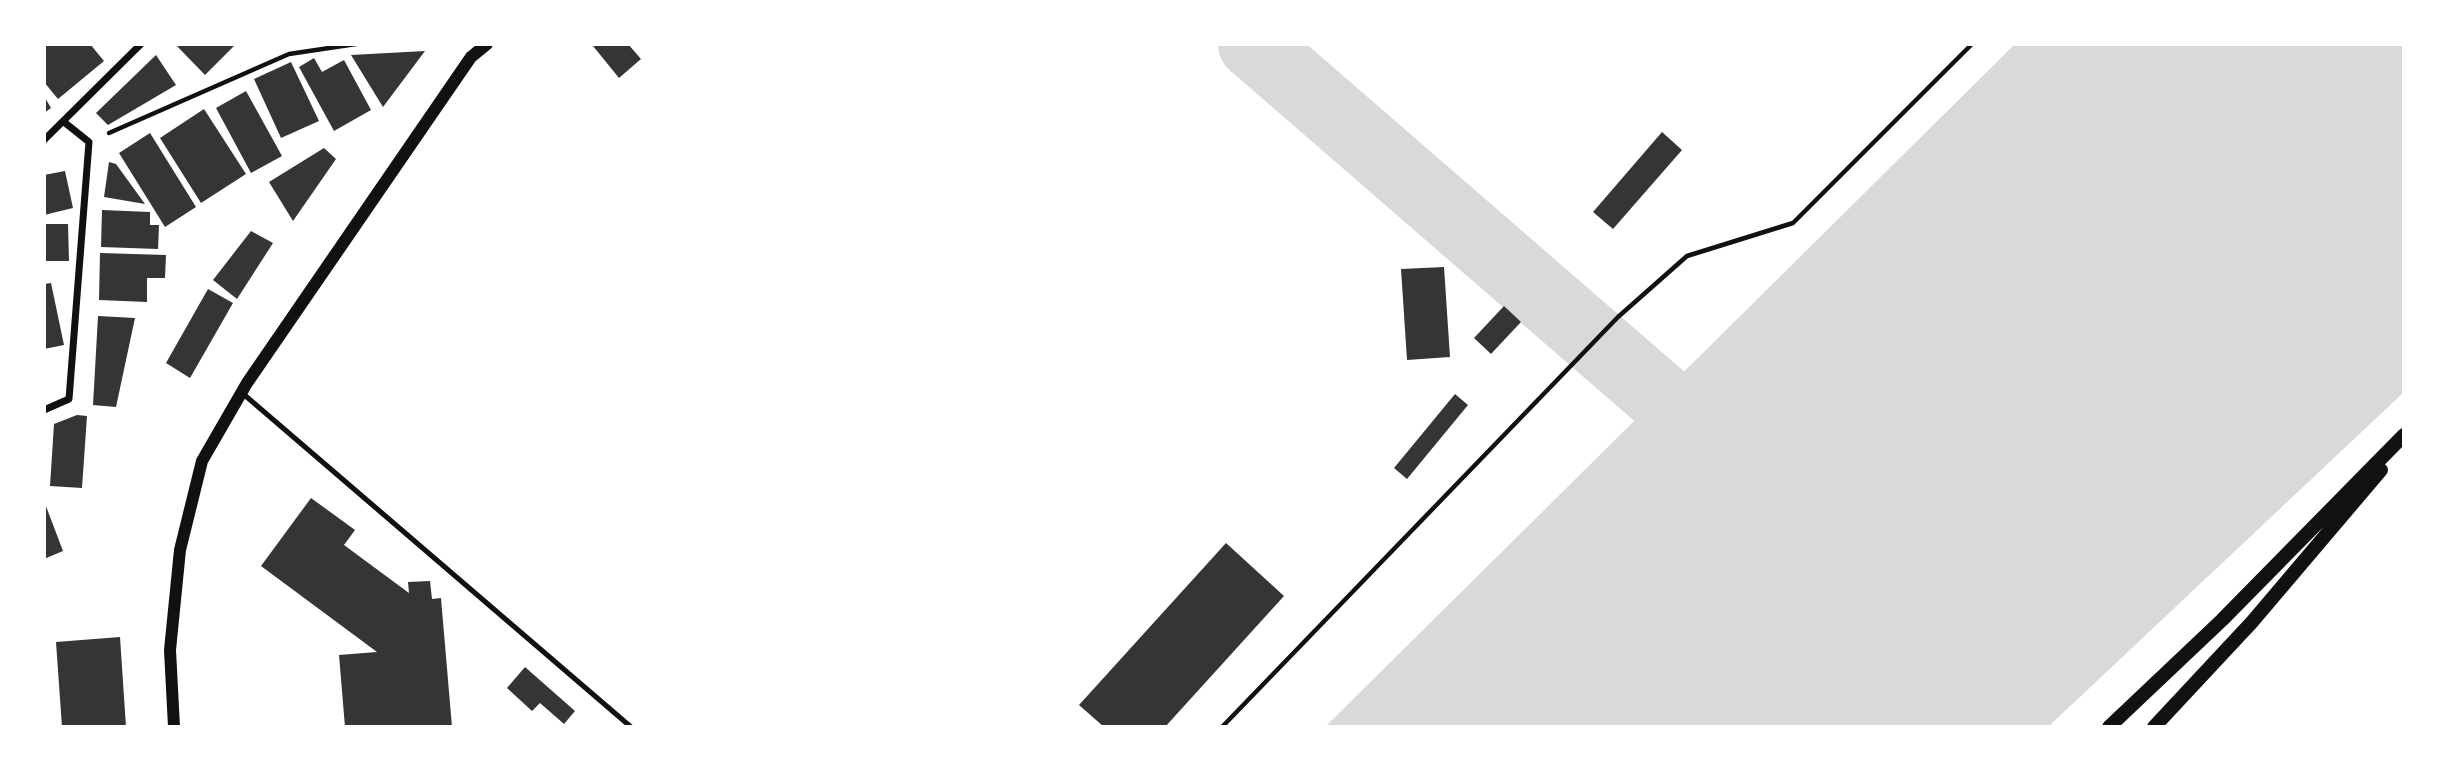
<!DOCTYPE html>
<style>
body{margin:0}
#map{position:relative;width:2448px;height:771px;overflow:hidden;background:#fff;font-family:Raleway,sans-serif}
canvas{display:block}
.frame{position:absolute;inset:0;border:46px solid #fff;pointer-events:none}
</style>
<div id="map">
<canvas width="2448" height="771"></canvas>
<div class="frame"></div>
</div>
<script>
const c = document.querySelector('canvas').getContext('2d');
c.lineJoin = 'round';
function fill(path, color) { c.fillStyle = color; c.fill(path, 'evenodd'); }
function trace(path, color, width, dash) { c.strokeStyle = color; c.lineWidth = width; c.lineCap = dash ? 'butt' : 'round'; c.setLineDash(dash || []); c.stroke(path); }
const water = new Path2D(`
 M 2015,44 L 2404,44 L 2404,392 L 2048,727 L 1325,727 Z`);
const river = new Path2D(`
 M 1253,44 L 1659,396`);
const building = new Path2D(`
 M 44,44 L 90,44 L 104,61 L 58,99 L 44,82 L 44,63 L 46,61 L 44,58 Z
 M 175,44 L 236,44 L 205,75 Z
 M 595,44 L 628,44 L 641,59 L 619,78 L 593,46 Z
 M 425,51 L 383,107 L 351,55 Z
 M 156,55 L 176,85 L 108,125 L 96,113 Z
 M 314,58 L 322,72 L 344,60 L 371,110 L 334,131 L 299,67 Z
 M 291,62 L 319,121 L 281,138 L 254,79 Z
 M 246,91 L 282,156 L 251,173 L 216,108 Z
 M 44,96 L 51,108 L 44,113 Z
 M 204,109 L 246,174 L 201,203 L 160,138 Z
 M 1662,132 L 1682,150 L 1613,229 L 1593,212 Z
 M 150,133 L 196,207 L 165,227 L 119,153 Z
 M 324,148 L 336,159 L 293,221 L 269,182 Z
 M 109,162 L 116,164 L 145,204 L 104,197 Z
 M 65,171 L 73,208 L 44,215 L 44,175 Z
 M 102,210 L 150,212 L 150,225 L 159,225 L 158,249 L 101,247 Z
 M 44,224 L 68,224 L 69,261 L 44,261 Z
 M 251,231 L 273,243 L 237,299 L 213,280 Z
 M 100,253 L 166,255 L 165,278 L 147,278 L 147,302 L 99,300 Z
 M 1444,267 L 1450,357 L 1407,360 L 1401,269 Z
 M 51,283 L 64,345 L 44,349 L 44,284 Z
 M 208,289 L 233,303 L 190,378 L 166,363 Z
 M 1504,306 L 1521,322 L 1491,354 L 1474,338 Z
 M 98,316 L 135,318 L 116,407 L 93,405 Z
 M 1455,394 L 1468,405 L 1407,479 L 1394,468 Z
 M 77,415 L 87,416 L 82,488 L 50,486 L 54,424 Z
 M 311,498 L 355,530 L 344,545 L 409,593 L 408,582 L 430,581 L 432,599 L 441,598 L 452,727 L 345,727 L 339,655 L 377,652 L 261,566 Z
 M 44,501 L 63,551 L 44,559 Z
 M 1226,543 L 1284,596 L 1165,727 L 1104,727 L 1079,705 Z
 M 120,637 L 126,727 L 62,727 L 56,642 Z
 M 525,667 L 575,711 L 564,724 L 540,703 L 532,711 L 507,688 Z`);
const path = new Path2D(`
 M 109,133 L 289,54 L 356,44
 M 1222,727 L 1618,317 L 1687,256 L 1793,223 L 1972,44`);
const service = new Path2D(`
 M 241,392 L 631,727`);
const minor = new Path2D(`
 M 44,140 L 141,44
 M 44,410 L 69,399 L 89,142 L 64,122`);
const tertiary = new Path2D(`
 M 174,727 L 170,650 L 180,550 L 202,461 L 247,383 L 471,57 L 487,44`);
const secondary = new Path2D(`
 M 2109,727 L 2222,620 L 2404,435
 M 2154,727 L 2252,622 L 2381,470`);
fill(water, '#d9d9d9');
trace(river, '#d9d9d9', 70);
fill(building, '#353535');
trace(path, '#111', 4.5);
trace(service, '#111', 5);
trace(minor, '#111', 7);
trace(tertiary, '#111', 12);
trace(secondary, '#111', 14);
</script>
